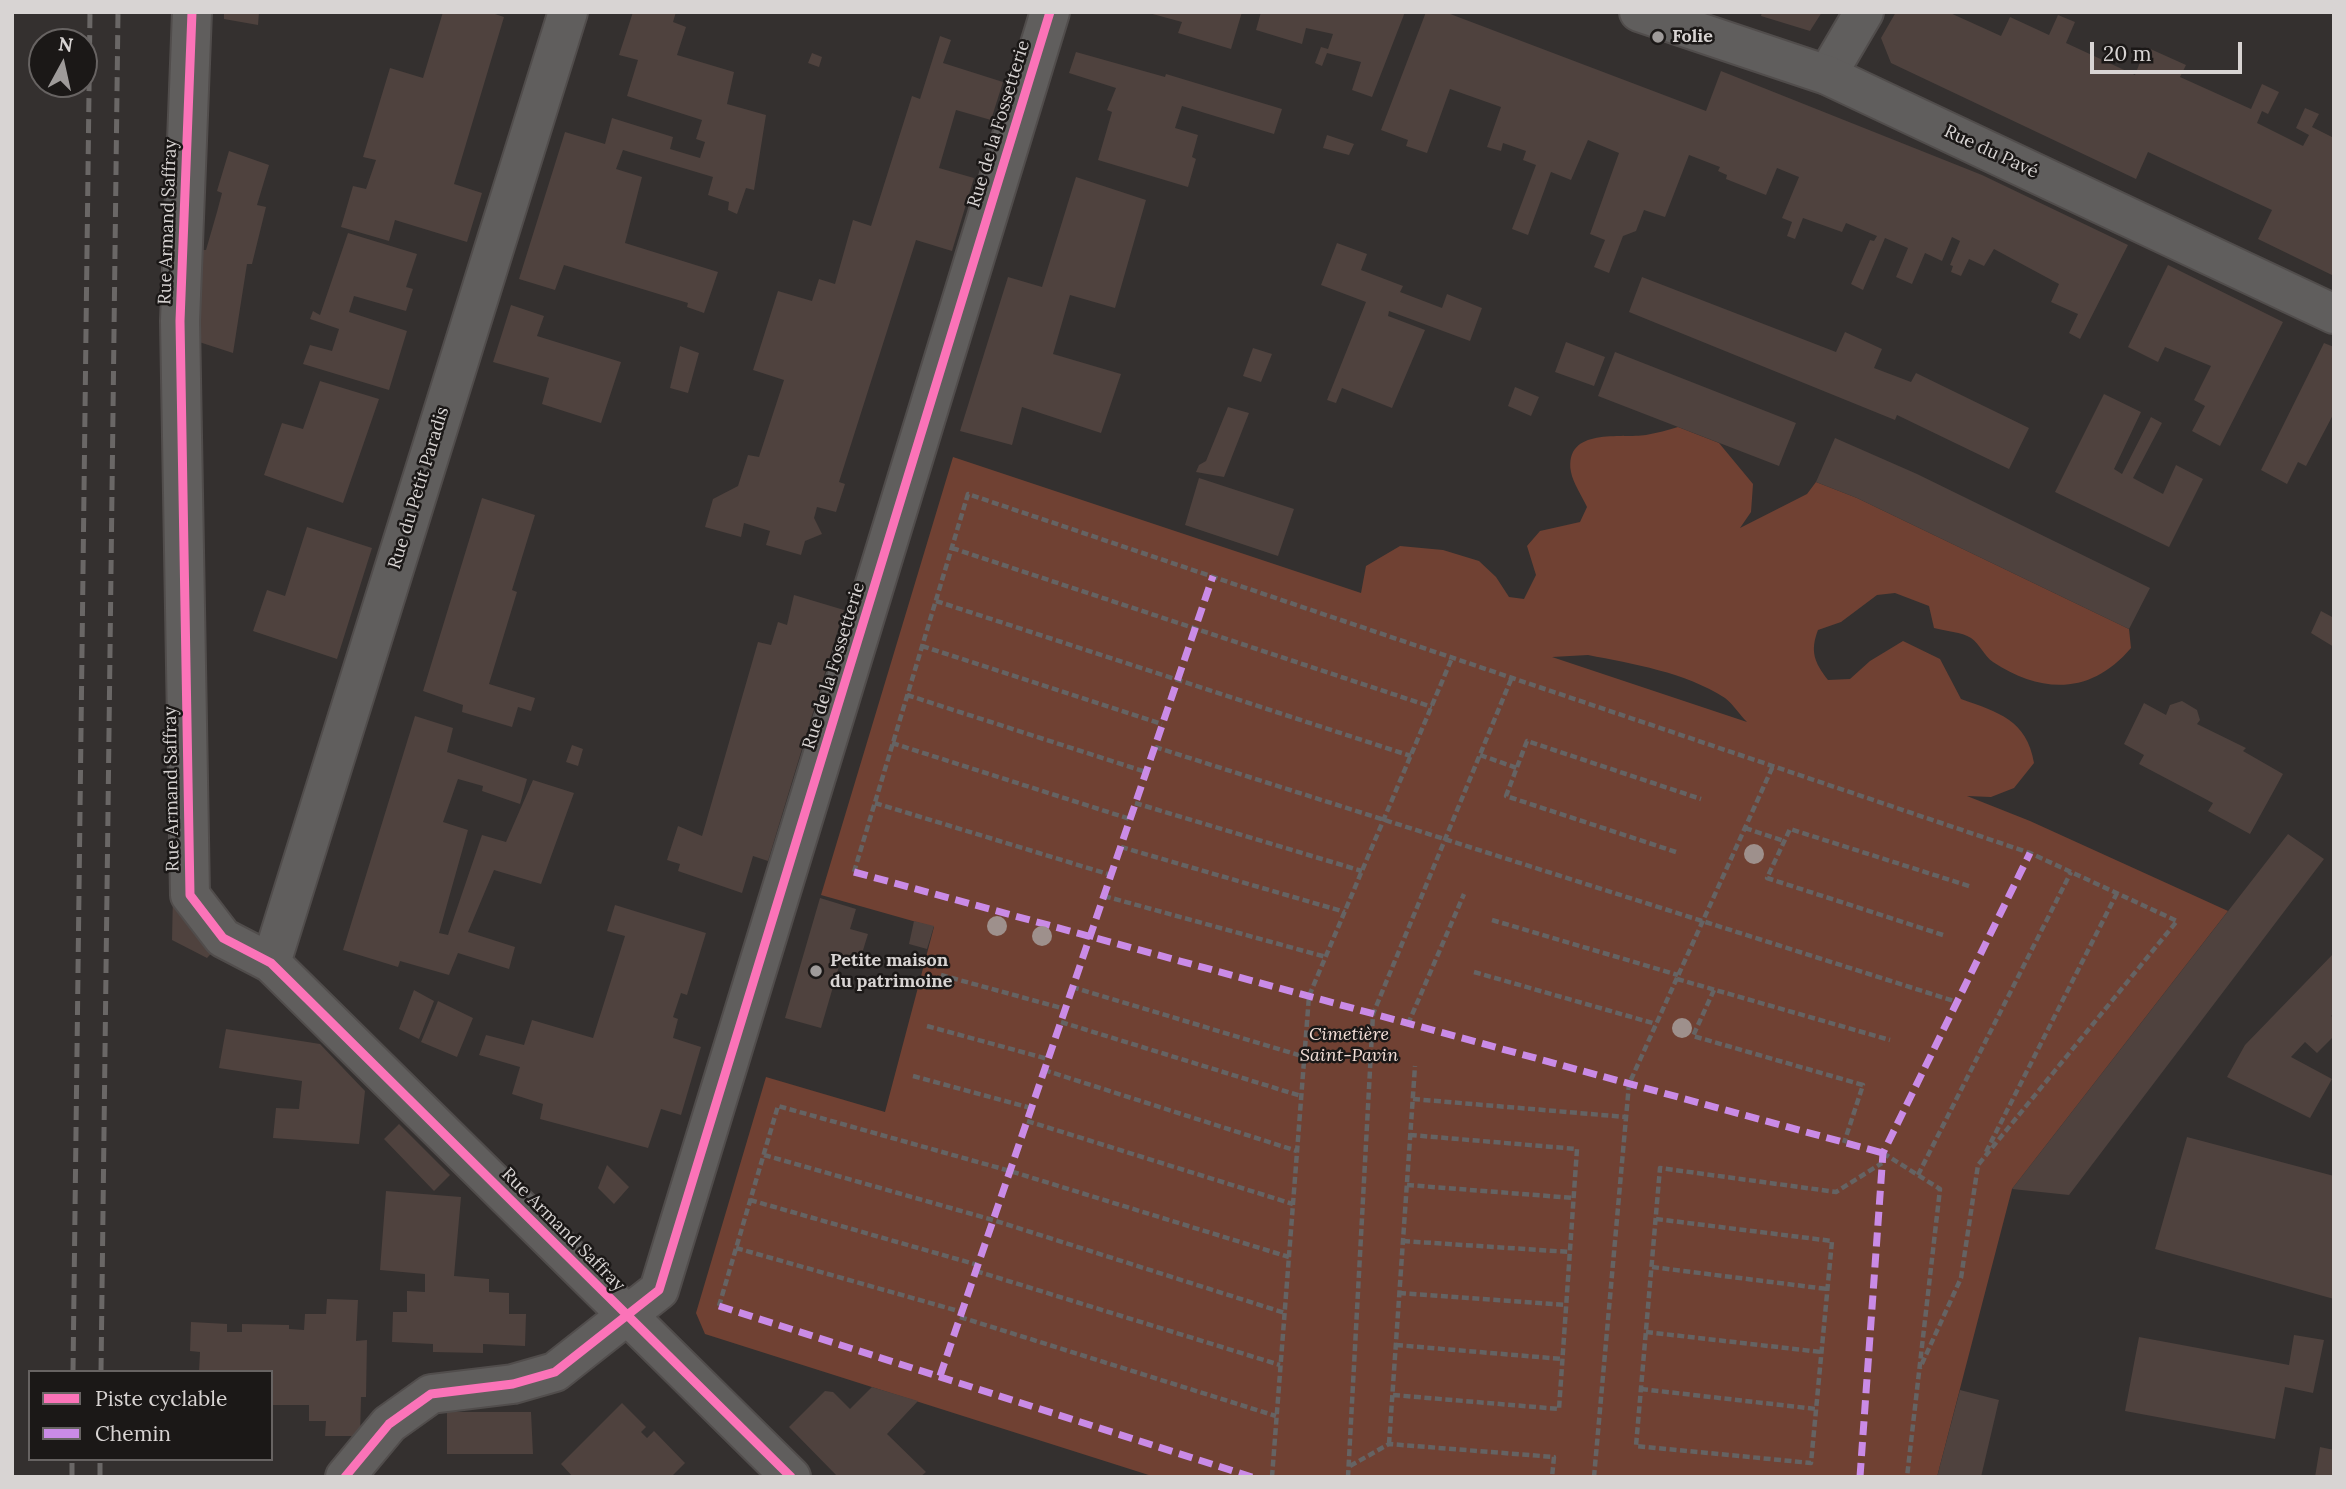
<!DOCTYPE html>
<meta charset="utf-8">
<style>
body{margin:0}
#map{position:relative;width:2346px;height:1489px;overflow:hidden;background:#34302f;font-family:Lora,serif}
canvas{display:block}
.frame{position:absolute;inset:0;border:14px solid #d8d4d3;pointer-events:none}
.legend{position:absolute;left:28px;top:1370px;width:245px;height:91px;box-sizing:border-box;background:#1b1817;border:2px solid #676362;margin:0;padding:9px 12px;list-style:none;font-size:21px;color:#d8d4d3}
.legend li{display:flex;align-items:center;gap:14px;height:35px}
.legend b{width:35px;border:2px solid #676362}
.north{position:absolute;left:28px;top:28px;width:70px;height:70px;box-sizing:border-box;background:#1b1817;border:2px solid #676362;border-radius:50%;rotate:8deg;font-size:19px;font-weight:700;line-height:28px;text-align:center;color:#d8d4d3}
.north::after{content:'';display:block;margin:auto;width:24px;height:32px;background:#9f9b9a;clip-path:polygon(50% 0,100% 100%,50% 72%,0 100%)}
.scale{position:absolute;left:2090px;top:42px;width:152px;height:32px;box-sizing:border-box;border:4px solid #d8d4d3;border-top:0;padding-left:9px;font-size:21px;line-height:24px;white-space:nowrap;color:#d8d4d3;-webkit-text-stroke:5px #1b1817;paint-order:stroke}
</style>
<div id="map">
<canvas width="2346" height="1489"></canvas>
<div class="frame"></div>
<ul class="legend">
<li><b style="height:9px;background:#fb73b8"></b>Piste cyclable</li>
<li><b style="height:9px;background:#ca8be6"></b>Chemin</li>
</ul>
<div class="north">N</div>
<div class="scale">20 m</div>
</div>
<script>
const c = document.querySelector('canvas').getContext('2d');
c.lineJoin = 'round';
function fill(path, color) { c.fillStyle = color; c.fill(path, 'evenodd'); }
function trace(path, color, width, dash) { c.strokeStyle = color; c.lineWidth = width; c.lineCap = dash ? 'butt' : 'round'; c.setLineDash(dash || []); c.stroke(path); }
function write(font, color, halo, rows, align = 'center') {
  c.font = font + ' Lora,serif'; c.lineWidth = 5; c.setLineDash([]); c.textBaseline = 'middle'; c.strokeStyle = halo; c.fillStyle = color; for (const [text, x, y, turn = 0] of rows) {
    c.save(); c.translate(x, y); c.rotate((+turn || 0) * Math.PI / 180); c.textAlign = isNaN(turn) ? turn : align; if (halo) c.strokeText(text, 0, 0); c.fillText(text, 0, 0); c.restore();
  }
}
const green = new Path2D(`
 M 1678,427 L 1719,443 L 1753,484 L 1751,512 L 1740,528 L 1807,494 L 1816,482 L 1857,498 L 2129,629 L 2131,648 C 2091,695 2042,694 1993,662 C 1984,656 1980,644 1971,638 C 1962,632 1945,631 1934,628 L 1929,606 L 1895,593 L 1877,595 L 1841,622 L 1818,630 C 1810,651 1814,662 1828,680 L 1850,679 L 1870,661 L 1903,641 L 1940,659 L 1961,699 C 1998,712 2027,720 2034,763 L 2014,788 L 1991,797 L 1967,796 L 2030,821 L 2228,911 L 2012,1189 L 1937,1477 L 1155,1477 L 705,1334 L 696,1313 L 766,1077 L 885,1112 L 934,927 L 821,895 L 953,457 L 1361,593 L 1366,566 L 1400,546 L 1443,550 L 1479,561 L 1496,577 L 1509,597 L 1524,599 L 1536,575 L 1527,546 L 1540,531 L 1580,522 L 1587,507 C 1582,496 1573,483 1571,472 C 1564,426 1622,439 1646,435 C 1657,433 1668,430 1678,427 ZM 1588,655 C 1633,664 1685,672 1725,698 C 1733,704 1740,715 1747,722 L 1552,657 Z`);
const building = new Path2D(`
 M 224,12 L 259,12 L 258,25 L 224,19 Z
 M 443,12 L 489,12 L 504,17 L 454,184 L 482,193 L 467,242 L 395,220 L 389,241 L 341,227 L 353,186 L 366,189 L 376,160 L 363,157 L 390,68 L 423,78 Z
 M 633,12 L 676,12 L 673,22 L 686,27 L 677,55 L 734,72 L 727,104 L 766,115 L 754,190 L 746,188 L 737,214 L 728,210 L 729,202 L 708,195 L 713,177 L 623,150 L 616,169 L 642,177 L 625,243 L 718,272 L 704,313 L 687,307 L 688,303 L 564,265 L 555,290 L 519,279 L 565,132 L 605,144 L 612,118 L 673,137 L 670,149 L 700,158 L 705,142 L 696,139 L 702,120 L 627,96 L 638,60 L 619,55 Z
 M 1242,12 L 1231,49 L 1178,33 L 1182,22 L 1149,13 Z
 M 1261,12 L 1405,12 L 1372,97 L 1352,90 L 1361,62 L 1327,53 L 1322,66 L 1315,63 L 1321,47 L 1328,49 L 1333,34 L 1306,28 L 1302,44 L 1256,30 Z
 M 1426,12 L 1445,12 L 1706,111 L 1721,71 L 1982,175 L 2128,245 L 2080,339 L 2069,333 L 2078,314 L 2051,302 L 2059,284 L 1994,249 L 1984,266 L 1969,259 L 1961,276 L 1951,272 L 1953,266 L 1950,265 L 1960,241 L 1952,237 L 1942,261 L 1925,253 L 1912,284 L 1896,277 L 1908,248 L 1885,238 L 1863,290 L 1851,284 L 1870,240 L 1874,241 L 1877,236 L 1846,223 L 1842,232 L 1803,218 L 1795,239 L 1787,236 L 1792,222 L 1782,218 L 1799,177 L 1777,168 L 1766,195 L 1726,179 L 1727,175 L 1718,171 L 1720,167 L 1689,155 L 1665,217 L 1644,210 L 1636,231 L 1623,236 L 1609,273 L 1594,267 L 1605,240 L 1590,234 L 1619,153 L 1588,140 L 1571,180 L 1551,172 L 1528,235 L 1512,229 L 1536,165 L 1523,160 L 1526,151 L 1503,143 L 1501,151 L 1487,147 L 1501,107 L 1450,89 L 1427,153 L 1406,146 L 1408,140 L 1381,130 Z
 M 1762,12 L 1822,12 L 1810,31 L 1761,16 Z
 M 1896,12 L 1948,12 L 2001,36 L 2010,17 L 2049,35 L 2058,15 L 2075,22 L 2066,43 L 2135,75 L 2146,47 L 2186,65 L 2180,77 L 2251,109 L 2262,84 L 2279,92 L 2268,114 L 2262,111 L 2257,123 L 2303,146 L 2309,135 L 2296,128 L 2305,108 L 2319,114 L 2312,127 L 2334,138 L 2334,276 L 2258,239 L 2272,210 L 2148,152 L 2136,179 L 1891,63 L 1881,38 Z
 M 940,36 L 951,40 L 943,63 L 1003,82 L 991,120 L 956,110 L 939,168 L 974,178 L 952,251 L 916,240 L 839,482 L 845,484 L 836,512 L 817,507 L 814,518 L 822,534 L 805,541 L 801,555 L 766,545 L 770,531 L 744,523 L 741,537 L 705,527 L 713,499 L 738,486 L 748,455 L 759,457 L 784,380 L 753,370 L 778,291 L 812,301 L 819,279 L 835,284 L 853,220 L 871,226 L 912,96 L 920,99 Z
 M 1076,52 L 1165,77 L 1166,74 L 1282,109 L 1274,134 L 1182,106 L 1175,128 L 1198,135 L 1192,157 L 1196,159 L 1188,187 L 1098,160 L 1112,112 L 1107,110 L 1116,88 L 1069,73 Z
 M 812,53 L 822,57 L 819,67 L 808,63 Z
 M 1327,135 L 1354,144 L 1349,155 L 1323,148 Z
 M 229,151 L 269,165 L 257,205 L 266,207 L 252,264 L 247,264 L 233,353 L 196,341 L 202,250 L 206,250 L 217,212 L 222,193 L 217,191 Z
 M 1076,177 L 1146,200 L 1115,308 L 1070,295 L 1053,354 L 1121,374 L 1101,433 L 1022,407 L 1012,445 L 960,431 L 1008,277 L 1042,287 Z
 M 348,233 L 417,254 L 406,287 L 413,289 L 406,311 L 354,296 L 349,312 L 407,331 L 389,390 L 303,364 L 310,345 L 332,351 L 339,329 L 310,319 L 313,311 L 320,315 Z
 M 1337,243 L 1367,254 L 1361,270 L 1403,286 L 1400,292 L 1442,308 L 1447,294 L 1482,308 L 1470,341 L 1389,311 L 1388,316 L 1425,330 L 1392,408 L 1342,388 L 1336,403 L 1327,400 L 1366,302 L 1321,285 Z
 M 2168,265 L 2283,322 L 2220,446 L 2192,431 L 2205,406 L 2194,400 L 2211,366 L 2165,347 L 2158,362 L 2128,347 Z
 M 1642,277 L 1836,352 L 1845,332 L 1882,349 L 1874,368 L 1911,382 L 1916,373 L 2029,428 L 2009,469 L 1897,415 L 1895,420 L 1629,312 Z
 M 511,305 L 544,316 L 537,336 L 621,362 L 601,423 L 542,404 L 549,378 L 493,362 Z
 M 1566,342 L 1605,357 L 1594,386 L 1555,372 Z
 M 2324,343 L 2334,347 L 2334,413 L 2306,466 L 2298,462 L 2287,484 L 2261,470 Z
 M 680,346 L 699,353 L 688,393 L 670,388 Z
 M 1253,348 L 1272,354 L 1261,382 L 1243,376 Z
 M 1615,352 L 1796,423 L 1779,466 L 1598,396 Z
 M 320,381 L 379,399 L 343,503 L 264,475 L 282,423 L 303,429 Z
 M 1515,387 L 1539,397 L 1531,416 L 1508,406 Z
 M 2104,394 L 2141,412 L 2114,469 L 2122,474 L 2151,417 L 2162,423 L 2133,478 L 2163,494 L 2176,465 L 2203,479 L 2169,547 L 2055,492 Z
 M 1228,407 L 1249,413 L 1224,477 L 1196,472 L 1199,465 L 1206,461 Z
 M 1835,438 L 1917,474 L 2150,588 L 2129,629 L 1857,498 L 1816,482 Z
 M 1199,478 L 1294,509 L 1278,556 L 1185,525 Z
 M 482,498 L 535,515 L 512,590 L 517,592 L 489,684 L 535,698 L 531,711 L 518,707 L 512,727 L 462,712 L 463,705 L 423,691 Z
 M 307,527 L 372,548 L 337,659 L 253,631 L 267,590 L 285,596 Z
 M 794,595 L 844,610 L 768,861 L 753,856 L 742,893 L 678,871 L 680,864 L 667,860 L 678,826 L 702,836 L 758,642 L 771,645 L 778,622 L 787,625 Z
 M 2321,611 L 2334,618 L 2334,647 L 2311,633 Z
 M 2182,701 L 2197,710 L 2200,720 L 2197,724 L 2246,748 L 2243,751 L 2283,774 L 2250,834 L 2208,811 L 2213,803 L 2139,764 L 2144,755 L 2124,744 L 2144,703 L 2166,715 L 2170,705 Z
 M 415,716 L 453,728 L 447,752 L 527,779 L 520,804 L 482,791 L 483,786 L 458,779 L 443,822 L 468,830 L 439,933 L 448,935 L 482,835 L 506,842 L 533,780 L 574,793 L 541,884 L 494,870 L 468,932 L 515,947 L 509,969 L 458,953 L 449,975 L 400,961 L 398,967 L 343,950 Z
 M 572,745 L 583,749 L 578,766 L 566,762 Z
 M 2288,834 L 2324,859 L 2069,1195 L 2012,1189 Z
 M 173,894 L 220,944 L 207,958 L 172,940 Z
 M 820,898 L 856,909 L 850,929 L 868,934 L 860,960 L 842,956 L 821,1028 L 785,1018 Z
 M 615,905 L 706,933 L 687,995 L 681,993 L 673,1017 L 678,1019 L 673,1038 L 701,1047 L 681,1115 L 661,1109 L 648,1148 L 540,1119 L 543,1104 L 512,1094 L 520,1067 L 479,1055 L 486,1035 L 524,1045 L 532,1020 L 593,1038 L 625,936 L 607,931 Z
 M 914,921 L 934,926 L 927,949 L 909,944 Z
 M 2334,953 L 2334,1013 L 2331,1016 L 2334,1018 L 2334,1036 L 2317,1053 L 2305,1042 L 2291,1057 L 2332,1079 L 2310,1118 L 2227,1077 L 2245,1045 Z
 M 414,990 L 434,1001 L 419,1039 L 399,1029 Z
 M 438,1001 L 473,1018 L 457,1057 L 421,1042 Z
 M 226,1029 L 320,1044 L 365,1091 L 359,1144 L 273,1138 L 276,1108 L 299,1109 L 302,1081 L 219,1068 Z
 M 399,1124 L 450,1175 L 434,1191 L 384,1139 Z
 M 2187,1137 L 2334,1176 L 2334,1299 L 2155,1249 Z
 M 607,1165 L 629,1187 L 614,1204 L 598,1188 Z
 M 386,1191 L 461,1197 L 454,1276 L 489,1279 L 489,1292 L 509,1293 L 509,1314 L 526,1314 L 525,1346 L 483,1344 L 483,1353 L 433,1352 L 433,1344 L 392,1342 L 393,1312 L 407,1312 L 407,1291 L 425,1292 L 425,1274 L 380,1270 Z
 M 327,1299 L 358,1300 L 356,1341 L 367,1340 L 366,1397 L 361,1397 L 360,1436 L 325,1436 L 326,1421 L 309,1421 L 309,1405 L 271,1405 L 271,1372 L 199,1372 L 200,1352 L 190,1351 L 191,1322 L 227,1324 L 227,1332 L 242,1332 L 242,1324 L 289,1325 L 289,1329 L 304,1330 L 305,1314 L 326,1314 Z
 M 2294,1335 L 2324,1340 L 2313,1393 L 2285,1387 L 2275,1439 L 2125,1411 L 2139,1337 L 2289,1365 Z
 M 872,1387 L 918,1401 L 887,1434 L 926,1472 L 920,1477 L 838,1477 L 789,1427 L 825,1391 L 833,1392 L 850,1409 Z
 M 1960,1390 L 1999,1400 L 1981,1477 L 1937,1477 Z
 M 622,1403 L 646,1427 L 641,1432 L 647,1438 L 654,1431 L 685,1463 L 671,1477 L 573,1477 L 561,1464 Z
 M 447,1412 L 531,1412 L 533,1454 L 447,1454 Z
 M 2320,1447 L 2334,1450 L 2334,1477 L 2315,1477 Z`);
const path = new Path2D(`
 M 952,548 L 1432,707
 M 936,601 L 1411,756
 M 922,646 L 1162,724
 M 907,695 L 1146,772
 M 892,743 L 1130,819
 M 1155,747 L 1957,1002
 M 1480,755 L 1517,768
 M 875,803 L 1111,875
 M 1135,803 L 1362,871
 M 1745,828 L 1784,841
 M 1121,847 L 1345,912
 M 1676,852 L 1506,796 L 1527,741 L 1701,799
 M 854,872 L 968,494 L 2030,853 L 2177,921 L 1978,1165 L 1961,1278 L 1920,1368
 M 1104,896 L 1326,957
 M 1492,920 L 1678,975
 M 1943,935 L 1767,878 L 1790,829 L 1972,887
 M 1474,972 L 1656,1024
 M 941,975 L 1065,1009
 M 1677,979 L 1890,1040
 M 1072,987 L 1305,1057
 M 1714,990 L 1693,1036 L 1863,1085 L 1844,1143
 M 1061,1022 L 1301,1096
 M 1408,1024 L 1464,894
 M 927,1026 L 1048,1059
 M 1044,1070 L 1297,1151
 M 913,1076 L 1031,1108
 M 1413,1099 L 1626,1117
 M 1027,1121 L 1293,1204
 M 1986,1152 L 2117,893
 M 1883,1153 L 1940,1189 L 1907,1477
 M 764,1155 L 993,1220 L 1285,1313
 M 1918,1175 L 2071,872
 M 1407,1185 L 1574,1198
 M 750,1200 L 978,1265
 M 1656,1219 L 1832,1241 L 1811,1463 L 1636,1446 L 1660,1168 L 1836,1192 L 1882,1163
 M 1403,1241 L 1570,1252
 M 736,1248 L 962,1312
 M 1652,1267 L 1827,1289
 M 976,1271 L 1280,1365
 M 1399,1293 L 1566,1305
 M 719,1306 L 778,1106 L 1010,1171 L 1289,1257
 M 960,1317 L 1276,1416
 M 1646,1332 L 1821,1352
 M 1396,1345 L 1562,1359
 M 1641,1389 L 1816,1409
 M 1393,1395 L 1559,1409 L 1577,1149 L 1410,1135
 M 1389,1444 L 1415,1066
 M 1350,1466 L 1389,1444 L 1554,1457 L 1552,1477
 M 1272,1477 L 1309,996 L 1452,658
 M 1348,1477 L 1373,1014 L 1512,677
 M 1594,1477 L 1629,1084 L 1773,766`);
const minor = new Path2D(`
 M 192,12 L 180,321 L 190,895 L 223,938 L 271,963 L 791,1477
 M 1827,75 L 1864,12
 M 271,963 L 568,12
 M 345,1477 L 389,1424 L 431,1394 L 513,1384 L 555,1372 L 659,1290 L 1050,12`);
const tertiary = new Path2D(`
 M 1639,12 L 1827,75 L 2334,314`);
const rail = new Path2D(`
 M 73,1372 L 90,12
 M 101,1372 L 118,12
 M 72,1477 L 72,1459
 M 100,1477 L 100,1459`);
const quiet = new Path2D(`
 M 854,872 L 1883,1153
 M 719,1306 L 1252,1477
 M 940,1376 L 1213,576
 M 1860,1477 L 1883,1153 L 2030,853`);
const cycleway = new Path2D(`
 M 192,12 L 180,321 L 190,895 L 223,938 L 271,963 L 791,1477
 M 345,1477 L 389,1424 L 431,1394 L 513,1384 L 555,1372 L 659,1290 L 1050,12`);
const trees = [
 [1754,854],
 [997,926],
 [1042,936],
 [1682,1028]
];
const markers = [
 [1658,37,7,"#9f9b9a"],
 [816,971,7,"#9f9b9a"]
];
const poiNames = [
 ["Folie",1672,37],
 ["Petite maison",830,961],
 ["du patrimoine",830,982]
];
const streetNames = [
 ["Rue de la Fossetterie",999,124,-73],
 ["Rue du Pavé",1991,152,25],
 ["Rue Armand Saffray",168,222,-88],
 ["Rue du Petit Paradis",419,488,-73],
 ["Rue de la Fossetterie",834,666,-73],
 ["Rue Armand Saffray",172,789,-91],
 ["Rue Armand Saffray",563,1230,45]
];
const parkNames = [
 ["Cimetière",1349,1035],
 ["Saint-Pavin",1349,1056]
];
fill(green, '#704133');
fill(building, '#4f423e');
trace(minor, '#514d4c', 42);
trace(tertiary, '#514d4c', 42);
trace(path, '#656363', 4.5, [7, 3.5]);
trace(minor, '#605e5d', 38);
trace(tertiary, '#605e5d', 38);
trace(rail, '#6a6766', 5, [14, 7]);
trace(quiet, '#ca8be6', 7, [14, 7]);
trace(cycleway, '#fb73b8', 9);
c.fillStyle = '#9e908c';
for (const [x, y] of trees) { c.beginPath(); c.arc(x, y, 10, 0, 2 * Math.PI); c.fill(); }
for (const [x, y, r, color] of markers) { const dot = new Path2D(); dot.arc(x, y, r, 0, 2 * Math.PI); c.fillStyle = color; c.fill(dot); trace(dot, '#1b1817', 2.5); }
write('bold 18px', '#d8d4d3', '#1b1817', poiNames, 'left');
write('18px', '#d8d4d3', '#1b1817', streetNames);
write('italic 18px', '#f4dfd8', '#1b1817', parkNames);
</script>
